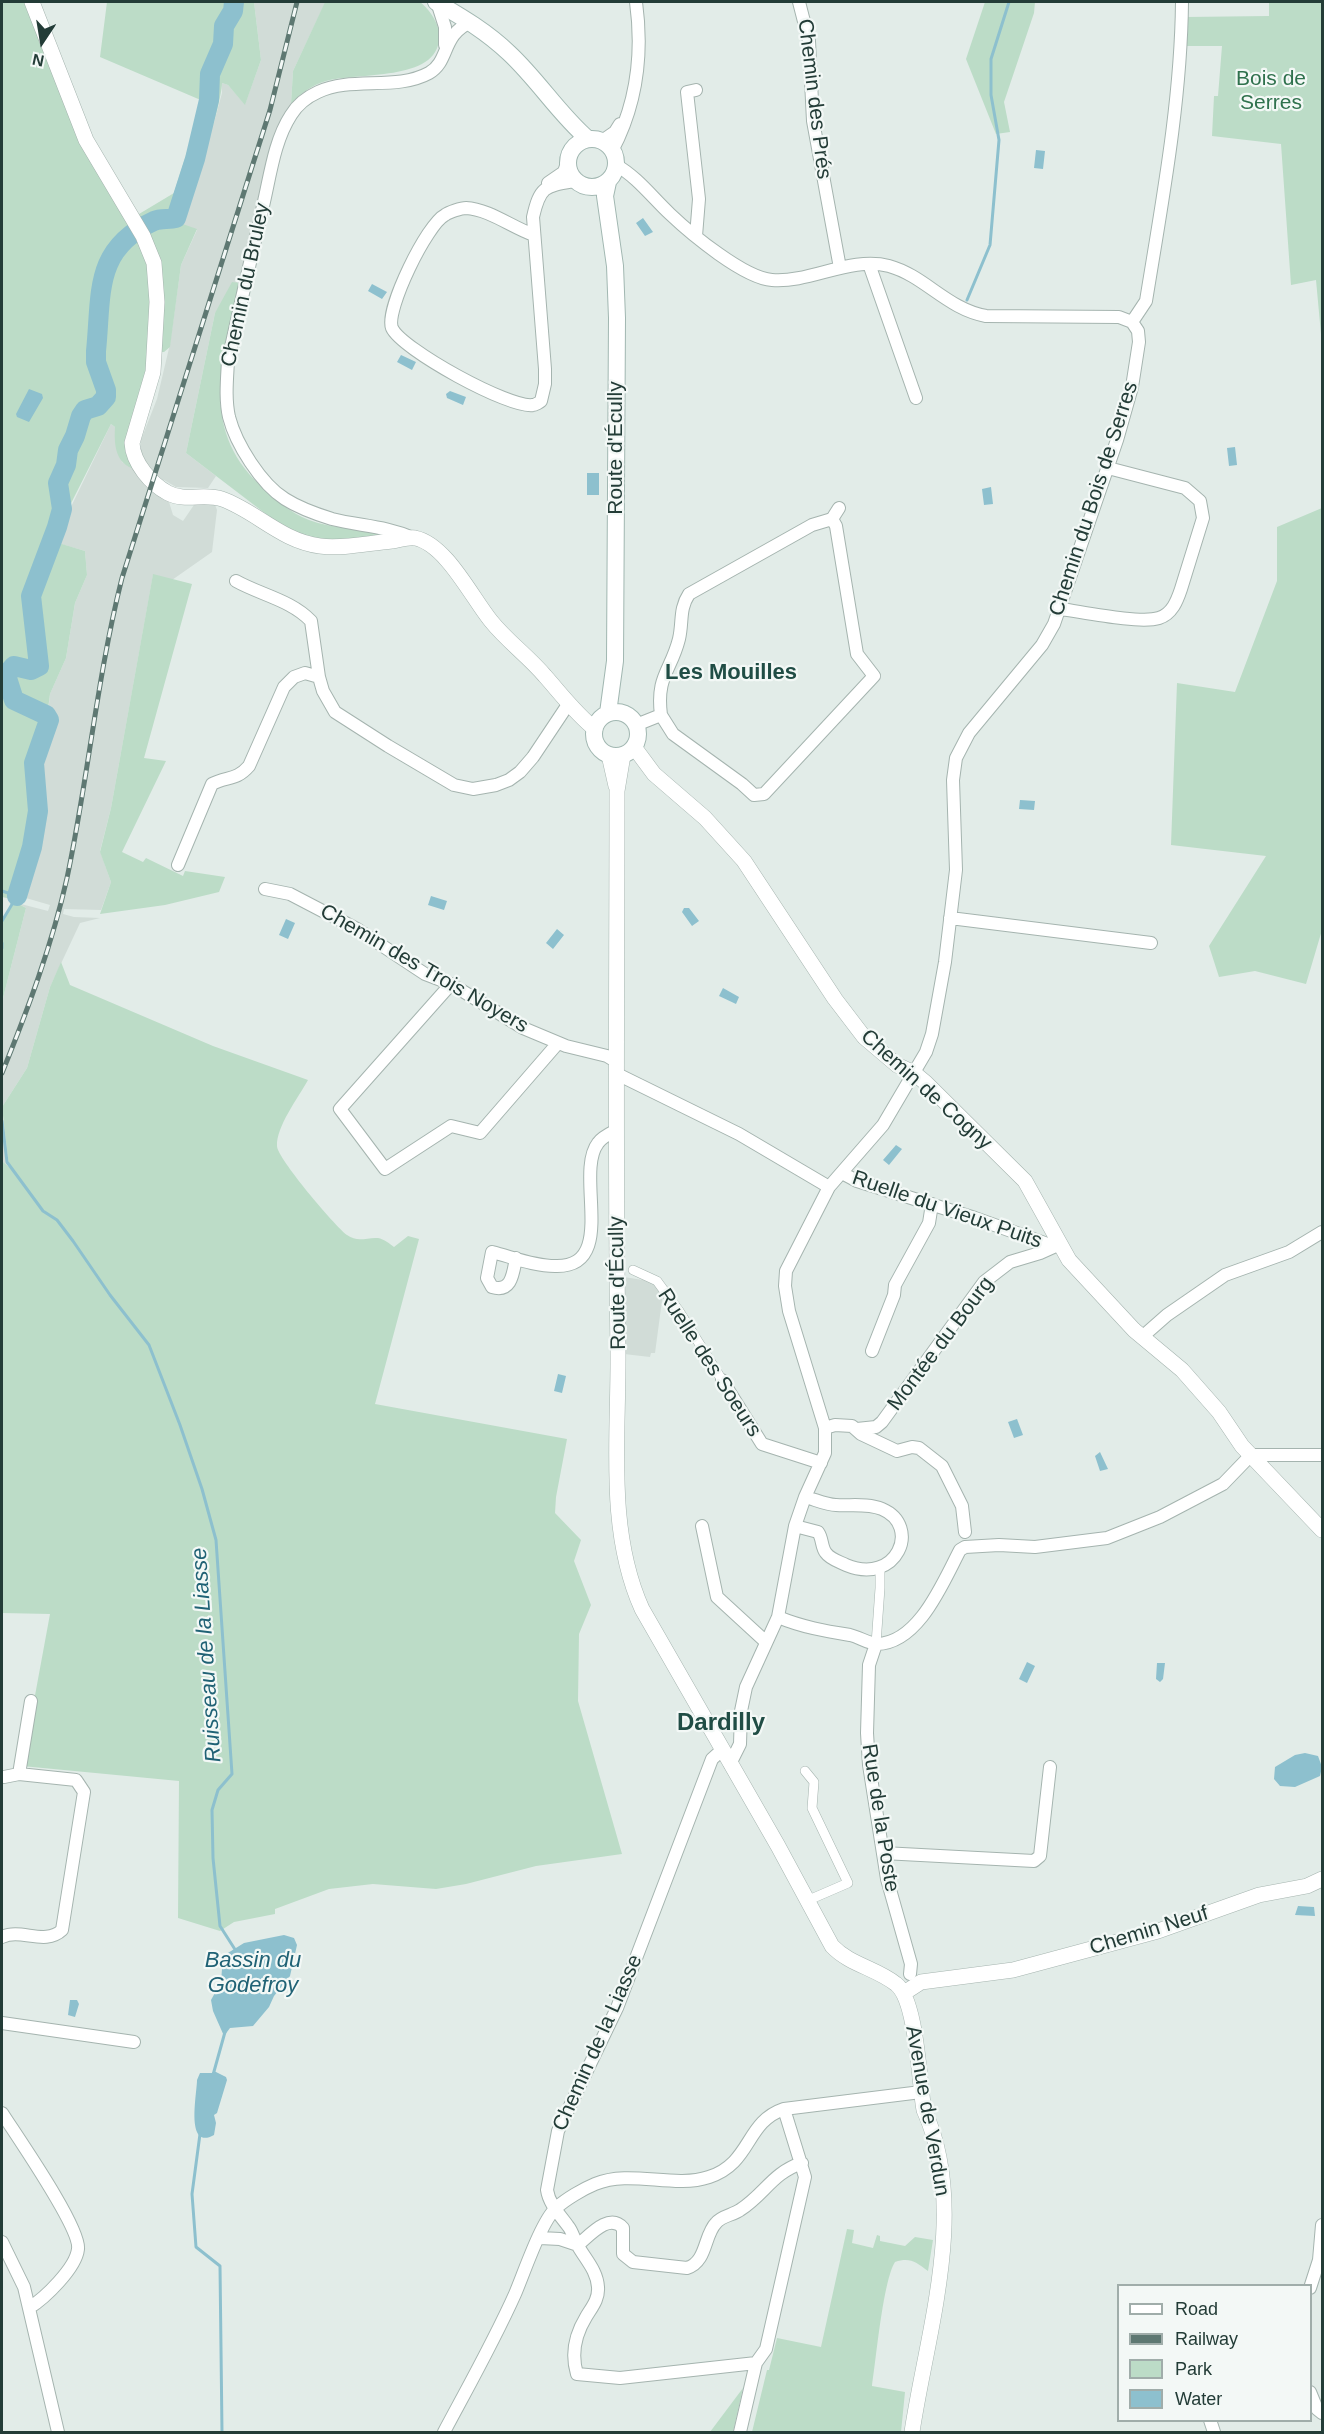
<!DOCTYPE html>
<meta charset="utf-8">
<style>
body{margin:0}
#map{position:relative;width:1324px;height:2434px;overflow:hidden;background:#e2ece8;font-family:Arial,sans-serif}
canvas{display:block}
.frame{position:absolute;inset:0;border:3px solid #233c37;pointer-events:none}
.legend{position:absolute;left:1117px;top:2284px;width:195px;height:138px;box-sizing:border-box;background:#f3f8f6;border:2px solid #a0adaa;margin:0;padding:8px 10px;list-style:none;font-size:18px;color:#233c37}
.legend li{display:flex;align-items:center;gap:12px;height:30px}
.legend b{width:30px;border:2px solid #a0adaa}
.north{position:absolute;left:12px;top:12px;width:60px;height:60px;-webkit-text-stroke:4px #f3f8f6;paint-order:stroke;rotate:192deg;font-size:16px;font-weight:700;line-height:24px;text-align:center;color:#233c37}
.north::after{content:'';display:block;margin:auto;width:21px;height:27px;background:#233c37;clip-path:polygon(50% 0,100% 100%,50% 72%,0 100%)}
</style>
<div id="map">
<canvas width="1324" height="2434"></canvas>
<div class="frame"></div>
<ul class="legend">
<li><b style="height:8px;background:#fff"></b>Road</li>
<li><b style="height:8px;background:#5e7872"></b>Railway</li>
<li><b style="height:16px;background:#bcdcc7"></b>Park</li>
<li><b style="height:16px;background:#8dc0ce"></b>Water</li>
</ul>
<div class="north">N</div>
</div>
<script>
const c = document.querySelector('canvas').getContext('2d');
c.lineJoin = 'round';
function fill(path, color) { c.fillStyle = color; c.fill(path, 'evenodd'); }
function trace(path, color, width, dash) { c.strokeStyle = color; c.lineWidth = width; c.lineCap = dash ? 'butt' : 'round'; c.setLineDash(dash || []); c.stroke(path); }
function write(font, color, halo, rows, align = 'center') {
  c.font = font + ' Arial,sans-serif'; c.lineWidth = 4.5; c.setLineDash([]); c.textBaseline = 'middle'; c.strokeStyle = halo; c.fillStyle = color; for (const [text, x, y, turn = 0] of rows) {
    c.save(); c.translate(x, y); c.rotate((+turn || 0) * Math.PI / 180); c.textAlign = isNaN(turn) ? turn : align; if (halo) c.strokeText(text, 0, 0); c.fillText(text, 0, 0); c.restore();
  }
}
const built = new Path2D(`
 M 254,2 L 325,3 L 293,71 L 291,104 L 284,116 L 240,283 L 215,313 L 186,453 L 216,476 L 208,488 L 176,487 L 164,480 L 156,486 L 169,502 L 173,515 L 183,521 L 196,502 L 213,500 L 217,510 L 212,552 L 172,580 L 153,575 L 111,808 L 100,851 L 111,882 L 101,910 L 64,909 L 63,914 L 74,917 L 100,918 L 80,923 L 50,987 L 27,1068 L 2,1107 L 9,1167 L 2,1161 L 2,1002 L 26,908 L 17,903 L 48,911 L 50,905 L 19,896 L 36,845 L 38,825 L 45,804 L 40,755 L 52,723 L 48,714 L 50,694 L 66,658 L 75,603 L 87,575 L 85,551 L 54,542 L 111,424 L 115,427 L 122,462 L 134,469 L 141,450 L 141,440 L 157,399 L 170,344 L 181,265 L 197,230 L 173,221 L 185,208 L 214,122 L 222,93 L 222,83 L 228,85 L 245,104 L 261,60 Z
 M 624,1277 L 649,1281 L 656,1284 L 663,1293 L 655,1353 L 651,1353 L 650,1357 L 624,1354 Z`);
const green = new Path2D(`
 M 2,2 L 31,2 L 86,140 L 141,228 L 139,214 L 174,193 L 203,101 L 100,57 L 107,2 L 254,2 L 261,60 L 245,105 L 228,85 L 222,83 C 222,104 189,210 174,221 L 197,229 L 181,265 L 170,347 L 164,352 L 155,352 L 135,469 C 115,464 114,444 115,427 L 111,424 L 52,541 L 85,551 L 87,575 L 75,603 L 66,658 L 50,694 L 47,717 L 49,727 L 34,763 L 38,811 L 32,847 L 16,900 L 2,897 Z
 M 325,2 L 420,2 C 430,10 440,24 439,38 C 438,82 356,72 326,81 C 312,85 301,93 291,104 L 293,71 Z
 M 985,2 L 1035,2 L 1034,13 L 1004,102 L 1010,132 L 996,134 L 966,59 Z
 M 1269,2 L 1322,2 L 1322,345 L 1316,280 L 1291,285 L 1281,144 L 1212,136 L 1214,96 L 1218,96 L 1222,46 L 1185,46 L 1186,17 L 1269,16 Z
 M 232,282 L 240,283 C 223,356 198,427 260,485 C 275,499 290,513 309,520 C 332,529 365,529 390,533 L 374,539 L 313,540 L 279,524 L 186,453 L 215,313 Z
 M 1322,508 L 1322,930 L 1306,984 L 1255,971 L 1219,977 L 1209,946 L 1266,856 L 1171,845 L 1177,683 L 1235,692 L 1277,581 L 1277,527 Z
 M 153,574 L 192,584 L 144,758 L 166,761 L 122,852 L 143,862 L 146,858 L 183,876 L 185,871 L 225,877 L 219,892 L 165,905 L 100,914 L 111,882 L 100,852 L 111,808 Z
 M 40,755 L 45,804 L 38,825 C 41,804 33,772 40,755 Z
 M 15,902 L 26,908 L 2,1002 L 2,921 Z
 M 61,962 L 70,985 L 213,1046 L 308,1080 C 298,1098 276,1127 277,1146 C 277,1158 335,1226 347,1235 C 358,1243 367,1237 378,1238 C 384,1239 390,1244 394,1247 L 408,1236 L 419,1239 L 375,1404 L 567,1439 L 556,1497 L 555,1513 L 581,1540 L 574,1561 L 591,1605 L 579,1634 L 578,1701 L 622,1854 L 536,1866 L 466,1884 L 436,1889 L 373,1884 L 329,1889 L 275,1909 L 275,1914 L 234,1922 L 220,1931 L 178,1918 L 179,1781 L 22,1766 L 50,1614 L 2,1613 L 2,1161 L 9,1167 L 2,1107 L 27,1068 L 50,987 Z
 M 847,2229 L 854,2230 L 852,2243 L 873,2248 L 877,2235 L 880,2236 L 880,2241 L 905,2246 L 915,2237 L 933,2240 L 928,2271 C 916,2262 910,2257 895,2262 C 883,2281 876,2361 872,2386 L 905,2392 L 901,2432 L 752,2432 L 767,2370 L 769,2370 L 777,2338 L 821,2347 Z
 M 743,2388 L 733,2432 L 710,2432 Z`);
const water = new Path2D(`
 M 1036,150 L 1045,151 L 1043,169 L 1034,168 Z
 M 643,218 L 653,232 L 645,236 L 636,223 Z
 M 110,247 L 117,255 C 116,262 109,265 102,264 L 102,257 Z
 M 372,284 L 387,292 L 382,299 L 368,291 Z
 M 401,355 L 416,362 L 412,370 L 397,362 Z
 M 29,389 L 42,394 L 43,398 L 29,422 L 17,417 L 16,414 Z
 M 450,391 L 466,397 L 463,405 L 447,398 L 446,394 Z
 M 1235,447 L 1237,465 L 1229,466 L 1227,448 Z
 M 587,473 L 599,473 L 599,495 L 587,495 Z
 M 991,487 L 993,504 L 984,505 L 982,489 Z
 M 1020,800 L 1035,801 L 1034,810 L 1019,809 Z
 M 431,896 L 447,901 L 444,910 L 428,905 Z
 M 684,908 L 689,908 L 699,921 L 692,926 L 682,912 Z
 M 286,919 L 295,923 L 288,939 L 279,935 Z
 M 557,929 L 564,935 L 553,949 L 546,943 Z
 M 723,988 L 739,997 L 736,1004 L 719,996 Z
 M 896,1145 L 902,1149 L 889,1165 L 883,1160 Z
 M 558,1374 L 566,1376 L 562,1393 L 554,1391 Z
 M 1017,1419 L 1023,1435 L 1014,1438 L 1008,1422 Z
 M 1100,1452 L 1108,1469 L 1100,1471 L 1095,1456 Z
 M 1027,1662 L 1035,1666 L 1027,1683 L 1019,1679 Z
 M 1157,1663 L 1165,1663 L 1163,1679 L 1160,1682 L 1156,1679 Z
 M 1305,1753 L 1318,1756 L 1322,1767 L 1320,1776 L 1295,1787 L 1280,1786 L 1274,1779 L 1275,1767 L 1295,1755 Z
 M 1298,1906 L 1314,1907 L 1315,1916 L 1295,1915 Z
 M 284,1935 L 294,1938 L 297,1945 L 290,1976 L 274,1996 L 269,2007 L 253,2026 L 230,2028 L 224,2036 L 213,2011 L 211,2000 L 221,1982 L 223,1956 L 244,1943 Z
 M 70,2000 L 77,2000 L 79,2004 L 75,2017 L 68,2015 Z
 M 214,2071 L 226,2077 L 227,2080 L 217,2113 L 214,2115 L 216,2123 L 214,2135 C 185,2151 197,2094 197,2080 L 200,2073 L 212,2073 Z`);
const stream = new Path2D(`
 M 967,300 L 990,245 L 999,140 L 991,95 L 991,59 L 1009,2
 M 2,891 L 17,896 L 2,921
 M 2,943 L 2,948
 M 2,1121 L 7,1162 L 43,1211 L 57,1220 L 73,1241 L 110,1295 L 149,1345 L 180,1425 L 202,1489 L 216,1540 L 232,1774 L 218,1790 L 212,1810 L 213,1858 L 220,1926 L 236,1951
 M 213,2075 L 225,2032
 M 200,2134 L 192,2194 L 196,2247 L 220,2266 L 222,2432`);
const river = new Path2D(`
 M 17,896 L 32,847 L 38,811 L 34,763 L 49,720 L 46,715 L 14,700 L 6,675 L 14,666 L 31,670 L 39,666 L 31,596 L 57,527 L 62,509 L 58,483 L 66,465 L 68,450 L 75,436 L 81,416 L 85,410 L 98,406 L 106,397 L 106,390 L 96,362 L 96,351 C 102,293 93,249 154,221 C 161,218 169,220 176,218 L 195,159 L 209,100 L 210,74 L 223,44 L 224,26 L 233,11 L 234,2`);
const pedestrian = new Path2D(`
 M 633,1270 L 657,1281 L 679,1311 L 722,1380
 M 876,1644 L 880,1588 L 880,1567
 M 805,1771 L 814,1782 L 812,1808 L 848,1883 L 811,1899`);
const minor = new Path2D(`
 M 437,2 L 445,27 L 445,45
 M 799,2 L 809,41 L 813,121 L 840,268
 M 696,90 L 687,92 L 699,199 L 696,236
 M 602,141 L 615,132 L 620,124
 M 612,151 C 637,104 643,53 636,2
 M 616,165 C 637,177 652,197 670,214 C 691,234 744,278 772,280 C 811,283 850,256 889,266 C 925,276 947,309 986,316 L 1119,317 L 1132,322
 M 548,183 L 564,172 L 567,163
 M 534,235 C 513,228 489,209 466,208 C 461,208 449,212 445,215 C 427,224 385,310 392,328 C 401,349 510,409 533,405 C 535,405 540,402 541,401 L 545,384 L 545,369 L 533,217 C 540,186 545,186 575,181
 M 869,264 L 916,398
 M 1132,322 L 1146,301 C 1162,202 1181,102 1182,2
 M 832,519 L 839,508
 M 413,538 C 386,526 360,526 332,519 C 316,514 299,508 285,499 C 261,484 236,444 229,417 C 225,399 227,380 228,361 C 239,310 251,258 263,206 C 270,177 274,141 291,115 C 297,105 307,97 318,92 C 352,76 396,91 429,73 C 450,61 441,35 471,22
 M 236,581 C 261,595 291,600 311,621 L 319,677
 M 1061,609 C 1083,612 1140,624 1159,618 C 1172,614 1177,601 1181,589 L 1203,518 L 1200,501 L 1185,488 L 1108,468
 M 636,725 L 661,715 C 656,676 671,671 679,639 C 683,622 679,609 689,594 L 812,525 L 832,519 L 836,526 L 857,654 L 874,676 L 764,794 L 754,795 L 742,784 L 673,734 L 661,715
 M 178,865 L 212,784 C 227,776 236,781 249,766 L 284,687 L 294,677 L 305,673 L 319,677 L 323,691 L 335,712 L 388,746 L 454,785 L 473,789 L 496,785 L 509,780 L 520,772 L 533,757 L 569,703
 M 265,889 L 290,894 L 357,929 L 425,974 L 451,984 L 523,1028 L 566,1046 L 607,1056 L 617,1062
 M 950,918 L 1151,943
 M 451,984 L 340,1109 L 385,1169 L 451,1126 L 480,1133 L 558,1043
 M 617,1074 L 739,1134 L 829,1187
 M 842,1173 L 857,1181 L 975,1218 L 1053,1246
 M 516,1258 C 513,1273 512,1293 492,1287 L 487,1278 L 492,1252 C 512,1257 534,1266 555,1266 C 619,1268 574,1174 598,1143 C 602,1137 611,1133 617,1130
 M 1142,1337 L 1167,1315 L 1225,1275 L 1289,1252 L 1322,1232
 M 872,1351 L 894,1295 L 895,1285 L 929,1223 L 932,1204
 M 722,1380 L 762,1444 L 821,1463
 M 825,1428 L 835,1425 L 852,1426 L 861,1434 L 897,1451 L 912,1447 L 919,1448 L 942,1466 L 962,1506 L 965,1532
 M 857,1429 L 876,1427 L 882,1422 L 984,1282 L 1010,1262 L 1040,1253 L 1060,1244
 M 702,1526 L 717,1597 L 766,1642
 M 795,1526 L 818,1532 C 823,1539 821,1547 826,1553 C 830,1559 840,1562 846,1565 C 897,1586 922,1526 882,1509 C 868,1503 850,1506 836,1505 C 826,1505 814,1499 805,1497
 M 778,1617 C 802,1627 825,1631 850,1635 C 859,1637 869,1644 877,1644 C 919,1643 943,1582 960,1550 L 965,1547 L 999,1545 L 1035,1547 L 1107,1538 L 1160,1517 L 1223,1484 L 1251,1455 L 1322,1455
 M 876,1644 L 869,1665 L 867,1733 L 869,1765 L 887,1879 L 911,1964 L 910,1974
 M 722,1750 L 712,1759 L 617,2008 L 558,2131 L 547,2190 C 549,2204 560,2215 568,2226 C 573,2232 574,2240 578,2246 C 586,2260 597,2271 598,2287 C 599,2299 592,2307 586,2317 C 575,2335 571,2354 577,2374 L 620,2378 L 756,2363
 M 730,1764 L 740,1744 L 741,1711 L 746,1687 L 778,1617 L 795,1526 L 805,1497 L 825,1453 L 825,1428 L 789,1311 L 785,1286 L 786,1271 L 829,1187 L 883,1125 L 926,1052 L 932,1034 L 945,962 L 956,870 L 953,780 L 956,758 L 969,733 L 1042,645 L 1054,624 L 1117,440 L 1132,387 L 1139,342 L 1138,331 L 1132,322
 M 19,1774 L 31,1701
 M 883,1853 L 1034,1861 L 1040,1856 L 1050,1767
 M 2,1937 C 21,1928 45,1946 62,1930 L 84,1792 L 76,1780 L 19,1774 L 4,1777
 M 2,2023 L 134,2042
 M 2,2113 C 16,2135 81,2228 78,2249 C 76,2268 45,2298 29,2308
 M 540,2238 L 560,2239 L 578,2245
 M 2,2242 L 24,2287 L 58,2432
 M 578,2245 C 589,2236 609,2212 623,2228 L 623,2254 L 633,2262 L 687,2268 C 707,2262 704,2235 716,2223 C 721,2216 733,2215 740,2210 C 765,2194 772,2173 802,2163
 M 1310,2288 L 1319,2260 L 1322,2225
 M 1310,2392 L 1317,2409 L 1322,2413
 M 1210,2420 L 1214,2432
 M 444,2432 C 468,2387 494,2341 515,2294 C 524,2273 541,2222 556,2208 C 566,2199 583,2189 595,2184 C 631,2169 673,2189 709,2177 C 752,2163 745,2122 784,2109 L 921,2092
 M 740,2432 L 756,2363 L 766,2349 L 805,2177 L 784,2109`);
const tertiary = new Path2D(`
 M 32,2 L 86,140 L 143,236 L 154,263 L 157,302 L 153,372 L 132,443 C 133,463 151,484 168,493 C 185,502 204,493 222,499 C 256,511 281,541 320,546 C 344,549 368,543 392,541 C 399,540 408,537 415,538 C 446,544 472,598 491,621 C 507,641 528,656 545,676 C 561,694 576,714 595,729
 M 634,747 L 654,774 L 705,818 L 744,861 L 835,999 L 864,1037 L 897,1065 L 914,1073 L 926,1083 L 1025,1181 L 1069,1260 L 1134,1330 L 1182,1370 L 1219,1412 L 1242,1446 L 1322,1530
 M 609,755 L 616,786
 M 623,755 L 617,791 C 617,978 615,1164 618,1350 C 619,1436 606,1529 642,1609 L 778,1846 L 832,1946 C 850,1965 876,1968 896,1984 C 917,2000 919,2083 924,2110 C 969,2208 927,2332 912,2432
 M 904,1993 L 921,1982 L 1013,1970 L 1158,1931 L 1259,1895 L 1307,1886 L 1322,1879`);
const secondary = new Path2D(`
 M 436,2 C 462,17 487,32 509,53 C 538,80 559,114 588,139
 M568 163a24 24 0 1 1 48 0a24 24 0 1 1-48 0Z
 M 608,182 L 605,196 L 615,266 L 617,318 L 615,661 L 608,713
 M594 734a22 22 0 1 1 44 0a22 22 0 1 1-44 0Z`);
const rail = new Path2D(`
 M 2,1073 C 28,1009 52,945 67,878 C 88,779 97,677 122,578 L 270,110 L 297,2`);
const parkNames = [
 ["Bois de",1271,79],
 ["Serres",1271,103]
];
const streetNames = [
 ["Chemin des Prés",814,99,83],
 ["Chemin du Bruley",246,285,-78],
 ["Route d'Écully",616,448,-90],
 ["Chemin du Bois de Serres",1094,499,-72],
 ["Chemin des Trois Noyers",424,969,30],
 ["Chemin de Cogny",926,1090,42],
 ["Ruelle du Vieux Puits",947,1210,19],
 ["Route d'Écully",618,1283,-91],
 ["Montée du Bourg",941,1344,-53],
 ["Ruelle des Soeurs",709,1363,57],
 ["Rue de la Poste",880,1818,81],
 ["Chemin Neuf",1149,1931,-17],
 ["Chemin de la Liasse",598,2043,-66],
 ["Avenue de Verdun",927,2111,80]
];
const neighbourhoodNames = [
 ["Les Mouilles",731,673]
];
const waterNames = [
 ["Ruisseau de la Liasse",207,1655,-94],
 ["Bassin du",253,1961],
 ["Godefroy",253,1986]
];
const quarterNames = [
 ["Dardilly",721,1723]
];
fill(built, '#d1dcd7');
fill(green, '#bcdcc7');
fill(water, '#8dc0ce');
trace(stream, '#8dc0ce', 3);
trace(river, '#8dc0ce', 20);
trace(pedestrian, '#a5b4af', 10);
trace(minor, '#a5b4af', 14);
trace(tertiary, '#a5b4af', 16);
trace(secondary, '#a1b7b1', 18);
trace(pedestrian, '#fff', 9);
trace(minor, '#fff', 12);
trace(tertiary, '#fff', 15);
trace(secondary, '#fff', 16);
trace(rail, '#5e7872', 5);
trace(rail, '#f3f8f6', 3, [9]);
write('21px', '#2f714d', '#f3f8f6', parkNames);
write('21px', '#233c37', '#f3f8f6', streetNames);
write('bold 22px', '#204d45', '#f3f8f6', neighbourhoodNames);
write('italic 22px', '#206275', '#f3f8f6', waterNames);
write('bold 24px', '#204d45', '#f3f8f6', quarterNames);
</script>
